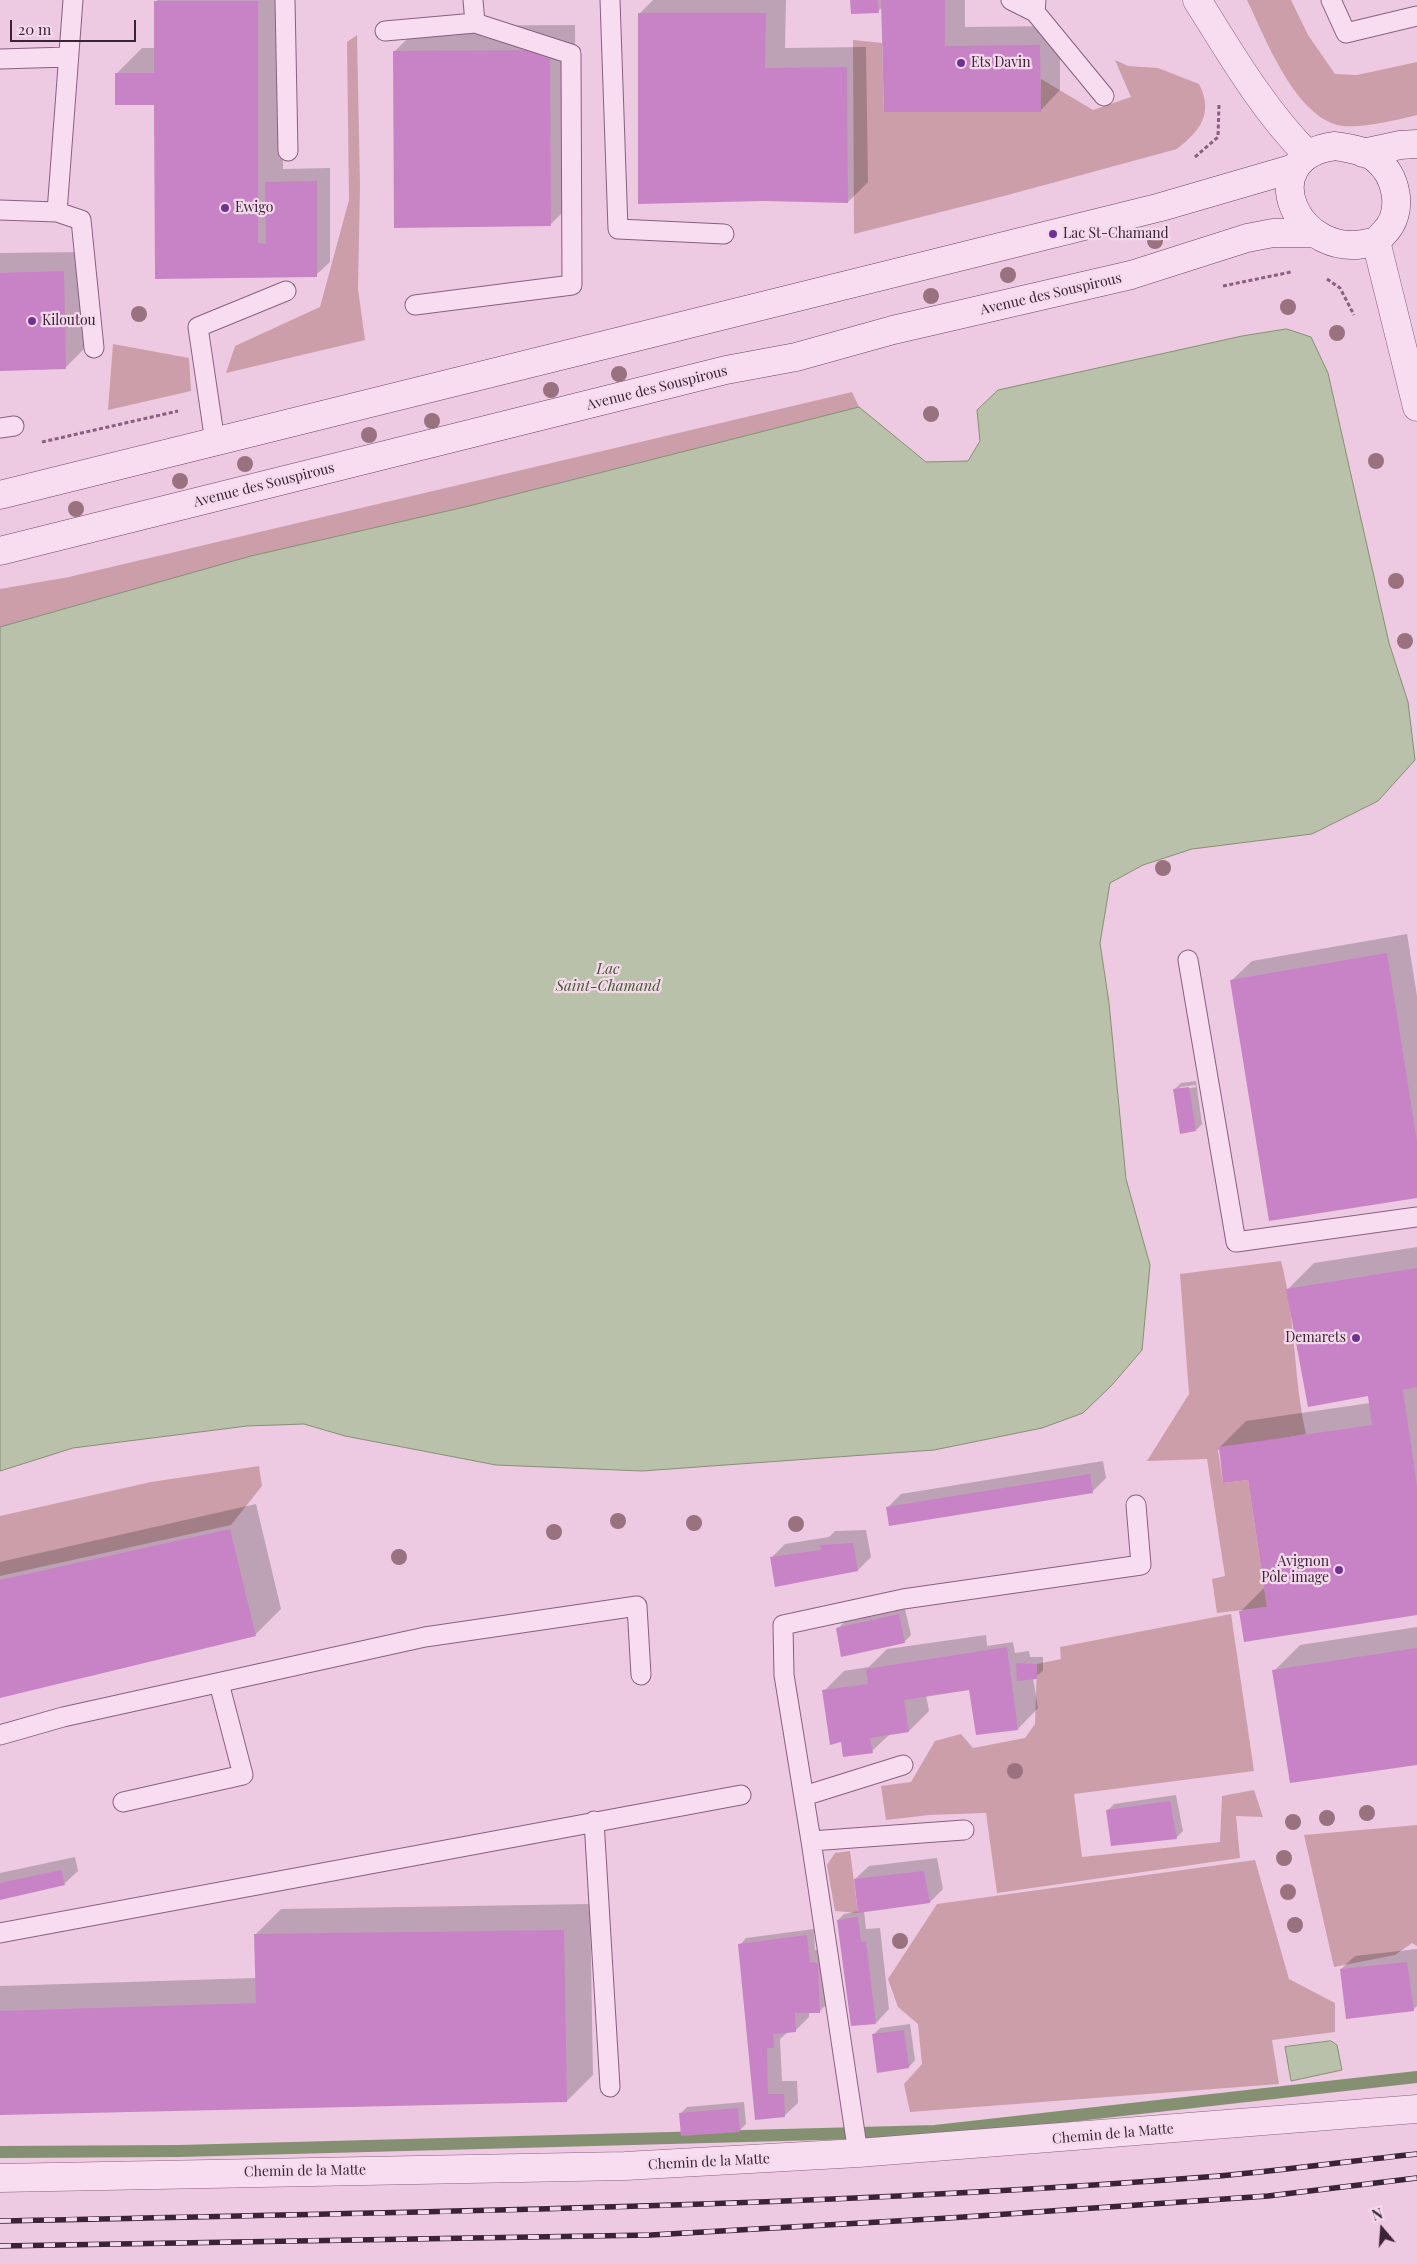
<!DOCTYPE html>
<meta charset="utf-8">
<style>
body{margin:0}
#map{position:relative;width:1417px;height:2264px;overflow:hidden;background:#edcae1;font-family:"Playfair Display",serif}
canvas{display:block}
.north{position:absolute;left:1357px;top:2204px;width:50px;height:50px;-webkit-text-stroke:4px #f4d9eb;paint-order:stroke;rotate:342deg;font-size:14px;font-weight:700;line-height:20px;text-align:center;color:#3a2237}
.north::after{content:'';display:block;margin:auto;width:18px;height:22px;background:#3a2237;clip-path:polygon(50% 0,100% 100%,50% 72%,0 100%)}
.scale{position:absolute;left:10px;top:20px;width:126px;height:22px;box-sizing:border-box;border:2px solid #3a2237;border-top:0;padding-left:6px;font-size:15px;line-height:18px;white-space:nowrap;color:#3a2237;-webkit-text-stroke:4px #f4d9eb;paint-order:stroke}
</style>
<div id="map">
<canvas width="1417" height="2264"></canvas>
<div class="north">N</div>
<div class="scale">20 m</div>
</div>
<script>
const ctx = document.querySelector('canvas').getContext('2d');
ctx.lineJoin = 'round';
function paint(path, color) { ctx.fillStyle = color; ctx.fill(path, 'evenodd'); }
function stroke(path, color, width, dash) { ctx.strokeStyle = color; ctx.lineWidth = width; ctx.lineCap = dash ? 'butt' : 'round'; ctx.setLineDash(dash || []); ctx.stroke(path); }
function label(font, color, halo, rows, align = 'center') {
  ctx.font = font + ' "Playfair Display",serif'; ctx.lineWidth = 4.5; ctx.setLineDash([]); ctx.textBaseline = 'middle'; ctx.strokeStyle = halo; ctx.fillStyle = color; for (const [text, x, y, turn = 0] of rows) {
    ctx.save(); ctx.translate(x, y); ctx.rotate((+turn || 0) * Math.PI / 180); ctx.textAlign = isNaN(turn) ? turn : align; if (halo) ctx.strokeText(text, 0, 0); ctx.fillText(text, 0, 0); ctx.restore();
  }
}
const green = new Path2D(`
 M1247 0H1291L1308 35 1335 74 1357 75 1417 62V115C1397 120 1356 130 1337 125 1293 112 1265 37 1247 0Z
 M357 35 360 186 358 289 365 340 226 373 235 346 320 307 349 200 347 42Z
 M853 40 882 43 884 112H1040L1041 79 1093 110 1131 97 1115 60 1128 66 1158 68 1199 84C1214 113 1200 131 1177 149L1004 196 854 234Z
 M113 344 189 358 191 391 108 410Z
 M852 392 859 407 469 506 251 556 0 627V589L69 577Z
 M1281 1261C1296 1318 1293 1377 1306 1434L1218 1450 1223 1483 1248 1480 1267 1607 1217 1613 1212 1579 1225 1576 1207 1459 1147 1461 1189 1394 1180 1274Z
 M259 1466 262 1486 231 1525 0 1576V1516L151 1482Z
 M1231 1614 1254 1771 1074 1794 1082 1857 1220 1842 1222 1796 1254 1790 1263 1817 1236 1816 1240 1858 997 1893 986 1813 929 1815 886 1820 881 1786 911 1782 935 1741 961 1734 973 1748 1025 1738 1035 1724 1037 1664 1061 1659 1060 1647Z
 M1417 1825V1946L1412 1943 1395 1955 1334 1967 1304 1835Z
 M850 1851 858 1913 835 1911 827 1865 835 1853Z
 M1255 1860 1289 1979 1335 2003V2032L1272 2040 1279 2084 910 2112 904 2084 922 2064 918 2024 898 2007 888 1979 937 1904Z`);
const water = new Path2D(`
 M1287 329 1311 337 1328 373 1389 643 1408 702 1415 760 1378 801 1312 834 1192 849 1143 865 1110 883 1100 943 1109 1003 1126 1179 1150 1265 1142 1350 1112 1385 1083 1413 1042 1428 934 1450 642 1471 496 1465 345 1436 304 1424 247 1426 73 1448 0 1471V627L251 556 469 506 859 407 926 462 968 461 980 441 977 410 998 390 1242 336Z
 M1331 2041 1337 2045 1342 2070 1291 2081 1285 2047Z`);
const shadow = new Path2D(`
 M157 0H283V169L330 168V262L316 275 156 278V104L116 74 142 48H155Z
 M653 0H786L785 48 866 47 868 182 848 202 639 14Z
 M851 0H965V27L1060 26V90L1040 111 883 7 878 11Z
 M575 25 576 199 550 225 394 52 420 26Z
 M84 252 85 348 65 368 0 369V253Z
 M1407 934 1417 996V1197L1231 981 1252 961Z
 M1196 1081 1202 1124 1196 1130 1174 1090 1181 1083ZM1195 1085 1196 1087 1180 1090V1087Z
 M1417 1247V1615L1240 1612 1265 1587 1249 1478 1220 1447 1246 1421 1370 1403 1369 1395 1288 1289 1314 1263Z
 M1103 1461 1106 1478 1092 1492 888 1507 901 1494Z
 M256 1504 281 1609 255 1635 0 1697V1562Z
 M866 1530 871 1557 858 1570 771 1558 785 1544 829 1537 835 1531Z
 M905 1609 911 1635 904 1642 838 1629 844 1622Z
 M1417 1627V1764L1274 1671 1300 1645Z
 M986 1635 987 1646 1013 1642 1015 1653 1029 1651 1030 1657H1043V1671L1033 1678 1038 1708 1018 1729 970 1689 926 1695 929 1711 909 1731 890 1734 872 1751 842 1741 824 1691 844 1671 869 1667 887 1649Z
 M1176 1795 1183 1831 1176 1838 1107 1811 1114 1804Z
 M75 1857 78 1871 64 1884 0 1898V1873Z
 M937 1858 943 1889 930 1902 864 1911 866 1929 880 1928 889 2009 876 2023 838 1920 844 1914 859 1911 855 1879 869 1866Z
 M590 1904 593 2075 567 2101 0 2114V1986L256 1978 255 1935 281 1909Z
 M814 1929 815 1950 824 1949 833 1998 820 2011 809 2012V2017L795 2031 787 2033 780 2039 782 2081H797L798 2103 784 2116 756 2119 740 1945 746 1938Z
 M1417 1949V2006L1413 2010 1341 1969 1355 1956Z
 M910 2024 915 2060 909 2067 873 2035 880 2028Z
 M744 2102 746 2124 739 2131 680 2114 687 2107Z`);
const stream = new Path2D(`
 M0 2152 179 2151 935 2131 1417 2077`);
const building = new Path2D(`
 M850 0H878L879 13 851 14Z
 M881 0H945V46L1040 45 1041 112H884Z
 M154 1H258V243L266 244 265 182 317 181V277L155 279 154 105H115V73H154Z
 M638 13H766L765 68 847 67 848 203 763 201 638 204Z
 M550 50 551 226 394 228 393 51Z
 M64 271 66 369 0 371V273Z
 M1387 953 1417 1141V1198L1269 1221 1230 980Z
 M1189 1087 1196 1131 1180 1134 1173 1089Z
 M1417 1268V1387L1403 1390 1417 1486V1615L1244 1642 1239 1611 1267 1607 1248 1480 1223 1483 1219 1447 1372 1425 1368 1396 1308 1407 1286 1289Z
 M1090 1474 1093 1493 889 1526 886 1507Z
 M230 1529 256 1636 0 1698V1580Z
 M853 1543 858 1571 775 1587 770 1557 821 1550 820 1545Z
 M899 1614 905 1643 841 1657 836 1628Z
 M1007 1647 1018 1730 976 1735 969 1690 904 1700 909 1732 870 1738 873 1753 843 1757 841 1742 830 1745 822 1690 868 1684 866 1669Z
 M1417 1648V1765L1290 1783 1272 1670Z
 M1016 1663 1037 1664V1679L1017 1681Z
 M1170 1801 1177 1839 1111 1846 1106 1810Z
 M61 1870 65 1885 0 1900V1883Z
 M924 1871 930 1903 858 1913 854 1879Z
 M858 1917 861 1942 866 1941 876 2024 851 2026 837 1920Z
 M564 1930 567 2102 0 2115V2011L256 2003 254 1934Z
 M807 1935 810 1962 818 1963 820 2013H795L796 2032 773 2034 774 2048H767L768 2094H784L785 2117 755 2120 738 1944Z
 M1407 1962 1414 2011 1346 2019 1340 1969Z
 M904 2030 909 2068 877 2073 872 2034Z
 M738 2108 740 2132 681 2136 679 2113Z`);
const path = new Path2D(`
 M1195 157 1218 137 1219 104
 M1327 279 1340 288 1354 315
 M1223 286 1291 272
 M42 442 178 411`);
const service = new Path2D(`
 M73 0 57 212 81 220 94 348
 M285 0 288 151
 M610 0 618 229 724 234
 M1011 0 1035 12
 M1036 0 1035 12 1104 96
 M1331 0 1346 33 1417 16
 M385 31 475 23
 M0 59 68 57
 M0 210 57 212
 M415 305 572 285 571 54 475 23 473 0
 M0 428 14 426
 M215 442 198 327 286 291
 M1188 960 1236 1242 1417 1217
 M0 1735 63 1717 425 1637 637 1606 641 1675
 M804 1796 903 1765
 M123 1802 243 1775 219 1683
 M594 1821 610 2087
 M811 1841 964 1830
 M0 1933 741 1795
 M858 2153 811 1841 784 1675 783 1625 903 1599 1141 1565 1136 1505`);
const minor = new Path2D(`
 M1197 0C1231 54 1262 108 1307 154
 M1376 241 1417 407
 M0 2178 625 2166 858 2153 1417 2109`);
const secondary = new Path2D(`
 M1335 146C1347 148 1364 150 1375 158 1397 175 1405 212 1384 233 1381 236 1378 241 1373 242 1296 264 1251 157 1335 146Z
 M1363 153 1400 145 1417 144
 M0 495 1161 207 1295 168
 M0 551 726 370 796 357 893 330 1131 275 1247 238 1273 233H1314`);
const rail = new Path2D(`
 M0 2221C406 2212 813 2208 1219 2176 1285 2170 1351 2161 1417 2154
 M0 2246 651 2235 949 2218 1268 2196 1417 2178`);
const trees = [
 [1155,241],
 [1008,275],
 [931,296],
 [1288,307],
 [139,314],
 [1337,333],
 [619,374],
 [551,390],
 [931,414],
 [432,421],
 [369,435],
 [1376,461],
 [245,464],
 [180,481],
 [76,509],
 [1396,581],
 [1405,641],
 [1163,868],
 [618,1521],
 [694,1523],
 [796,1524],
 [554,1532],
 [399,1557],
 [1015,1771],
 [1367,1813],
 [1327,1818],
 [1293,1822],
 [1284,1858],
 [1288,1892],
 [1295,1925],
 [900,1941]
];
const markers = [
 [961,63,5,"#6f3294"],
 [225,208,5,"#6f3294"],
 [1053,234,5,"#6f3294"],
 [32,321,5,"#6f3294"],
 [1356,1338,5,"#6f3294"],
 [1339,1570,5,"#6f3294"]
];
const poiNames = [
 ["Ets Davin",971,63],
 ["Ewigo",235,208],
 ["Lac St-Chamand",1063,234],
 ["Kiloutou",42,321],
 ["Demarets",1346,1338,"right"],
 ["Avignon",1329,1562,"right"],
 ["Pôle image",1329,1578,"right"]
];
const streetNames = [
 ["Avenue des Souspirous",1051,294,-13],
 ["Avenue des Souspirous",657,388,-14],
 ["Avenue des Souspirous",264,485,-14],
 ["Chemin de la Matte",1113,2134,-5],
 ["Chemin de la Matte",709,2162,-3],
 ["Chemin de la Matte",305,2171,-1]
];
const waterNames = [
 ["Lac",608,969],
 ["Saint-Chamand",608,986]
];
paint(green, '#cb9ea9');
paint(water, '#bac1aa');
stroke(water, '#849071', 1);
paint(shadow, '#0003');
stroke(stream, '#849071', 12);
paint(building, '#c882c6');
stroke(service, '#885f82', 21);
stroke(minor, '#885f82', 29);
stroke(secondary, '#6a4265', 29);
stroke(path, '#885f82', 3, [4, 2.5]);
stroke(service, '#f7ddef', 19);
stroke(minor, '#f7ddef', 28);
stroke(secondary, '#f7ddef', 28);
stroke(rail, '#3a2237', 5.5);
stroke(rail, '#f4d9eb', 4, [11]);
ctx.fillStyle = '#99717f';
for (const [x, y] of trees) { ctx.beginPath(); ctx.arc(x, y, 8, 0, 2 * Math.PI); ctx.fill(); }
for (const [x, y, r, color] of markers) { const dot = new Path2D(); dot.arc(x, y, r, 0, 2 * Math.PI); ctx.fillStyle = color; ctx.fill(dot); stroke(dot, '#f4d9eb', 2); }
label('14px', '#3a2237', '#f4d9eb', poiNames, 'left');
label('14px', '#3a2237', '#f4d9eb', streetNames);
label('italic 15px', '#435932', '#f4d9eb', waterNames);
</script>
